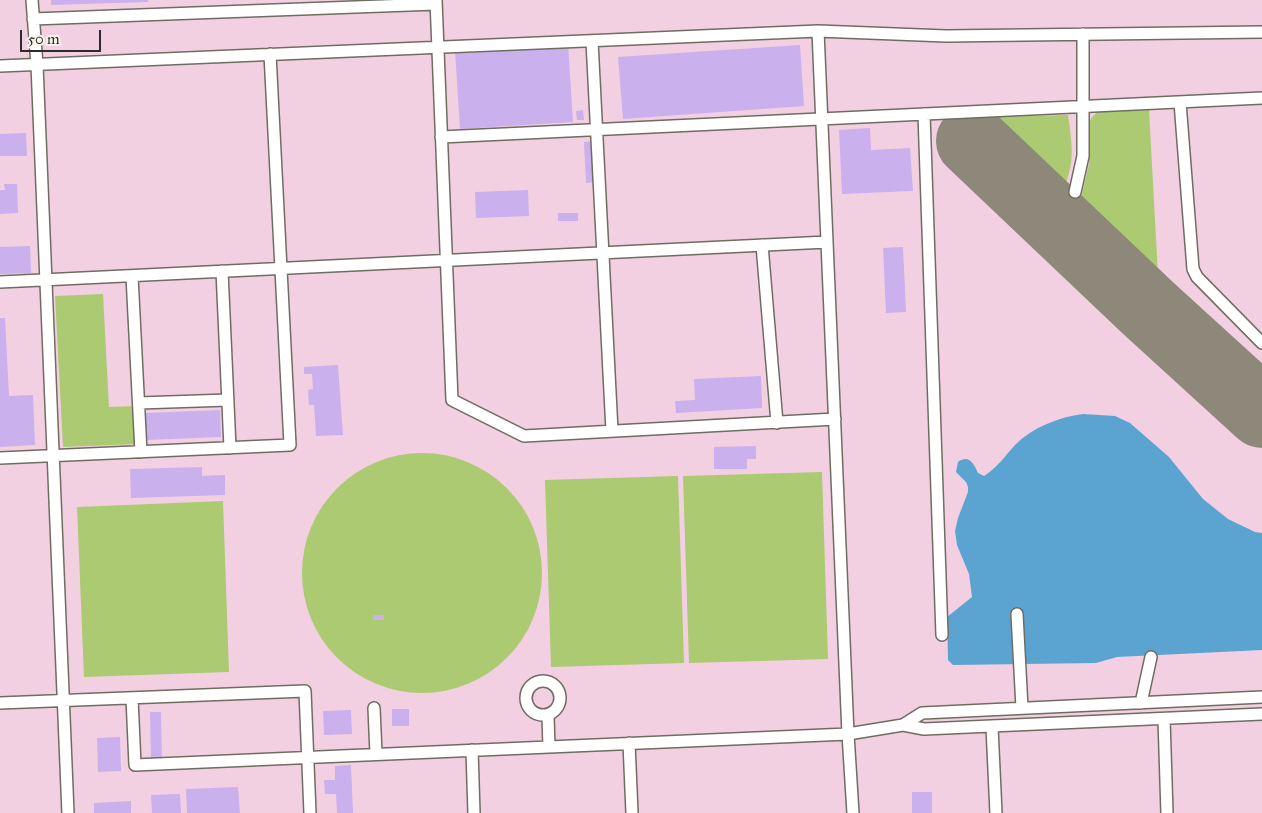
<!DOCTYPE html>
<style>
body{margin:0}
#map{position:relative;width:1262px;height:813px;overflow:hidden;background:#efe5c9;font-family:"IM FELL Great Primer",serif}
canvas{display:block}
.scale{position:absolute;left:20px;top:30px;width:81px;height:22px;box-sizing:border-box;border:2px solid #2b2b2b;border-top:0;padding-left:6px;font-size:15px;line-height:18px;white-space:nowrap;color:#2b2b2b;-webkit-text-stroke:4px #f7f3e8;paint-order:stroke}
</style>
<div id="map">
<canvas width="1262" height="813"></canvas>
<div class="scale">50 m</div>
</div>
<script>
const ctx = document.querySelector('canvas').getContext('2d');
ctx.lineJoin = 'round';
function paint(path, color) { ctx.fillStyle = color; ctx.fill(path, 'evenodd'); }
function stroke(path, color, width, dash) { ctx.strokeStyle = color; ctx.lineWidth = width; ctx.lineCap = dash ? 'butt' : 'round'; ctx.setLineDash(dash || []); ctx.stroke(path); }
const built = new Path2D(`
 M0 0H1262V813H0Z`);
const green = new Path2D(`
 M1149 110 1158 275 1080 202 1089 164 1088 124 1092 117 1097 112Z
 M1068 115C1072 143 1076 165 1062 191L988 117Z
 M103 294 109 407 136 406 138 444 63 447 55 296Z
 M302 573a120 120 0 1 1 240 0a120 120 0 1 1-240 0Z
 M822 472 828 659 689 663 683 476Z
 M678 476 684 663 551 667 545 480Z
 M223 501 229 672 84 677 77 507Z`);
const water = new Path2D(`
 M1083 414 1115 416 1130 423 1169 457 1203 499 1228 519 1255 532 1262 533V650L1117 657 1096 663 953 665 948 660 947 617 972 597 969 574 957 545 955 531 958 518 968 492V487L966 482 956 472 958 462C969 454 974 464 978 473L984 476C997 468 1005 456 1015 445 1033 427 1059 417 1083 414Z`);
const runway = new Path2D(`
 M972 141 1148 308 1262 412`);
const building = new Path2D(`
 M51 0H148V2L51 5Z
 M568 44 573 122 460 129 455 51Z
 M800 45 804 106 623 119 618 57Z
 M583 110 584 120H577L576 111Z
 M870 128 871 150 910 148 913 191 842 194 839 130Z
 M26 133 27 156H0V134Z
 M594 141 596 182 586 183 584 142Z
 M4 184H17L18 213 0 214V190H5Z
 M528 190 529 216 476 218 475 192Z
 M558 213H578V221H558Z
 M30 246 31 273 0 274V247Z
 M903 247 906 312 886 313 883 248Z
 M0 318H5L9 396 33 395 35 445 0 447Z
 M338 365 343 435 316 436 314 405H309L308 390 313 389 312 374H304V367Z
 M761 376 762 408 676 413 675 401 695 400 694 379Z
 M220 410 221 437 146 440 145 413Z
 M756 446V459H747V469H714V447Z
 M202 467V476L225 475V495L131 498 130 469Z
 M373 615H384V620H373Z
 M392 709H409V726H392Z
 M351 710 352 734 324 735 323 711Z
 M150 712H161L162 762H151Z
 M120 737 121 771 98 772 97 738Z
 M351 765 353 813H337L336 794H325L324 780H335V766Z
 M238 787 240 813H187L186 789Z
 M912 792H932V813H912Z
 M180 794 181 813H152L151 795Z
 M131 801V813H94V803Z`);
const minor = new Path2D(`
 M32 0 37 65 68 813
 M436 0 452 400 524 436 835 419
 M33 19 436 4
 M818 31 848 734 853 813
 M592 41 612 431
 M0 66 818 31 946 36 1262 32
 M1180 102 1193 269 1197 277 1262 343
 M924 114 942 635
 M441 137 1262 98
 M1075 192 1083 156V34
 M762 245 777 423
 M222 271 230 448
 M132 276 141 452
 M0 282 827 242
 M139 403 228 400
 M0 458 290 445 270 54
 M1017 614 1022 708
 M526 698a17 17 0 1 1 34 0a17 17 0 1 1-34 0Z
 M132 698 135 765 848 734 903 725 922 713 1262 697
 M0 703 305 691 310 813
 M1141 703 1151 657
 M374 708 376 754
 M548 716 549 747
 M1164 719 1167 813
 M903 725 924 729 1262 714
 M992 727 996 813
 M629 743 632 813
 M472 750 474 813`);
paint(built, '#f2d0e2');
paint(green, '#acca72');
paint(water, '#5ba4d2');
stroke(runway, '#8d887a', 72);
paint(building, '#cab0ec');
stroke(minor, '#706c62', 14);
stroke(minor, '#fff', 11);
</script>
